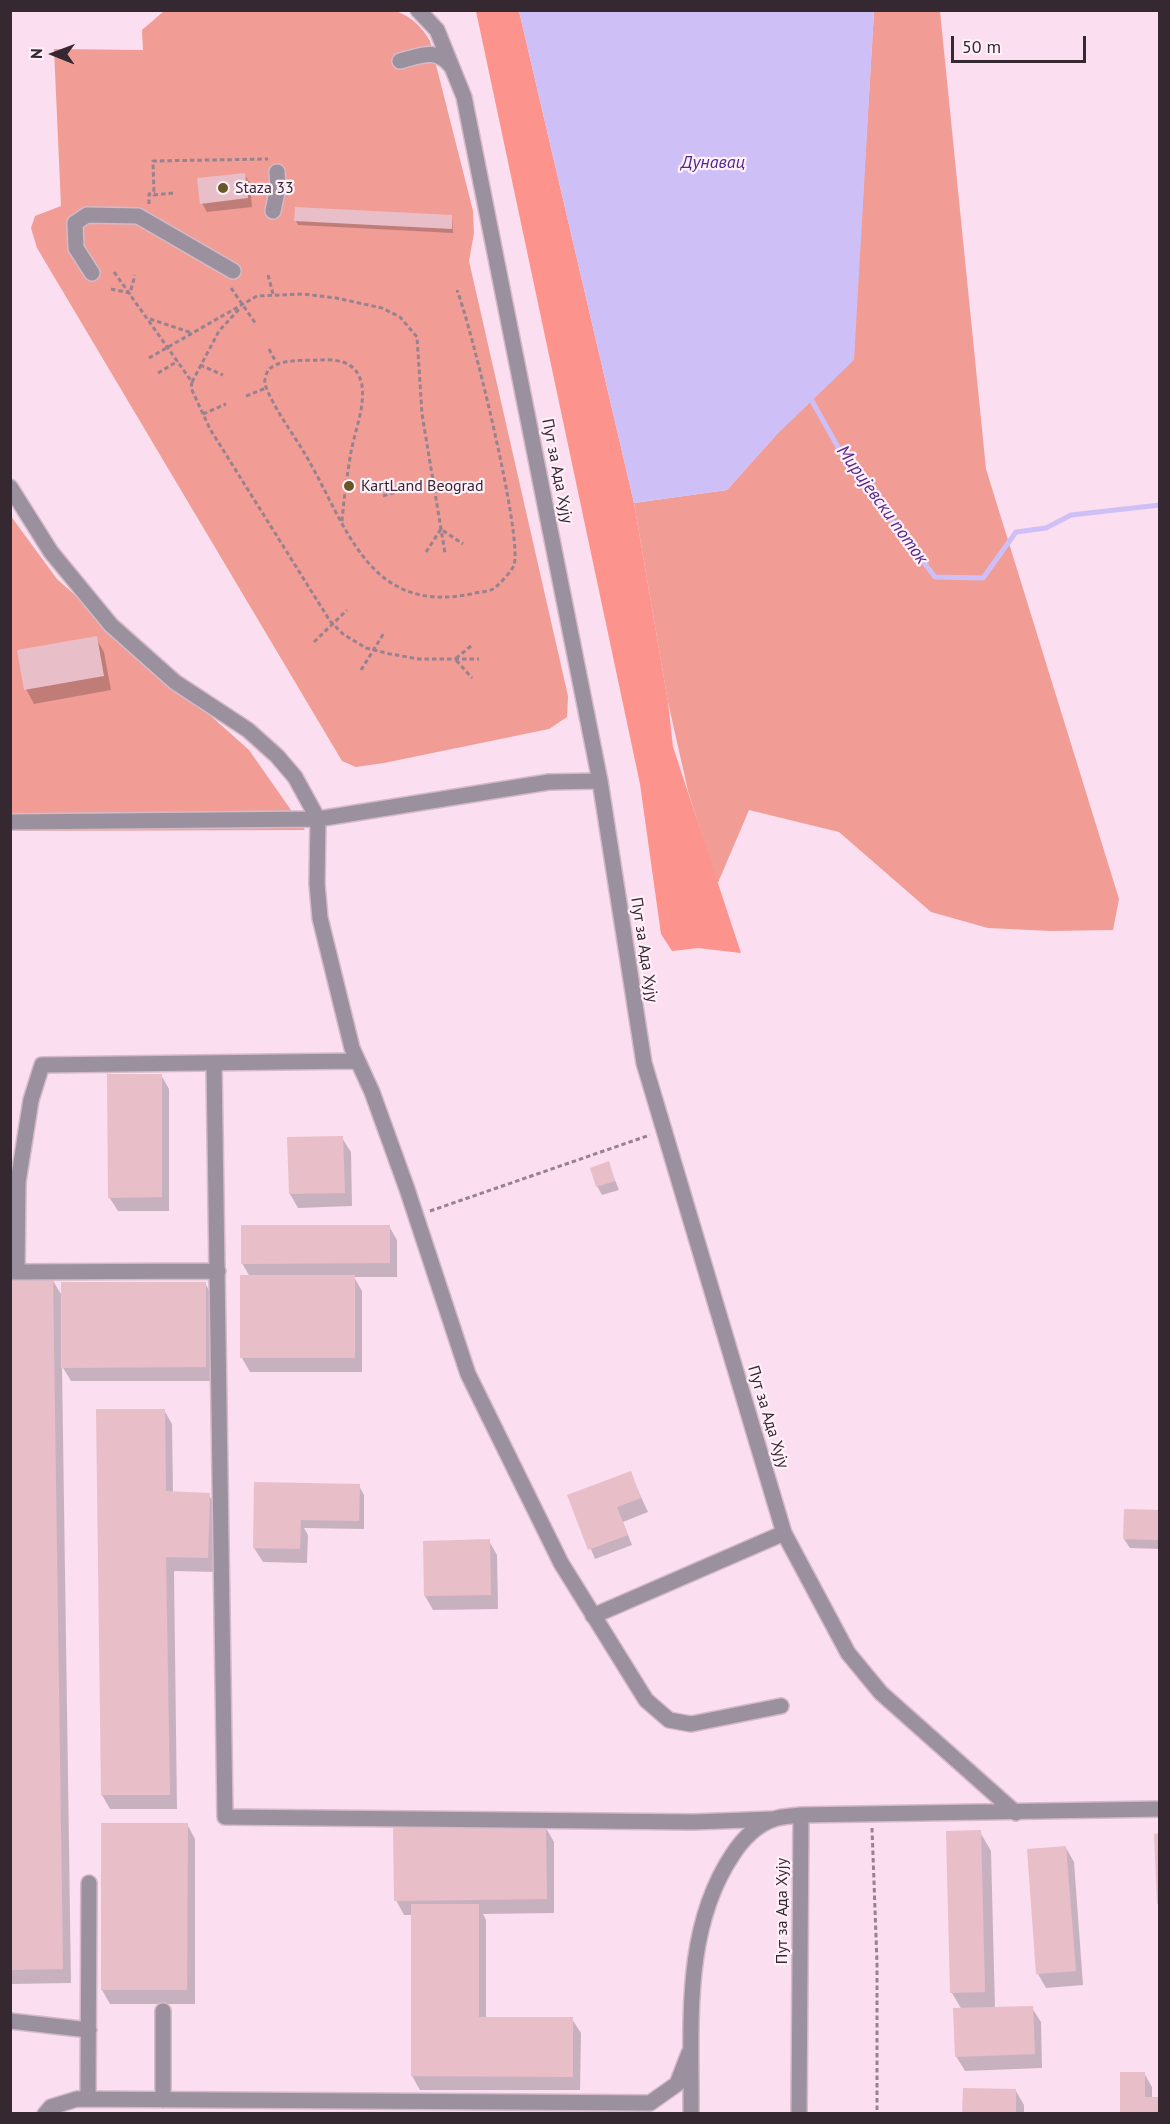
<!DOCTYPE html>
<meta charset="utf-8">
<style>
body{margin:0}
#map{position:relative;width:1170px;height:2124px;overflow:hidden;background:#fbdeef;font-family:"PT Sans",sans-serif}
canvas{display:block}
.frame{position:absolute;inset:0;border:12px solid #362831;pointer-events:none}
.north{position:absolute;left:24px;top:24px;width:60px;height:60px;-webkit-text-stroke:4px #fff0f9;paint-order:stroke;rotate:271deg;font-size:16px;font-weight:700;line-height:24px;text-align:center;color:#362831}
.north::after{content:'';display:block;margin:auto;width:21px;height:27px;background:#362831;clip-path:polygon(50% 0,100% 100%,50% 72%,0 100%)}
.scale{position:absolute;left:951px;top:36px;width:135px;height:27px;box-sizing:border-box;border:3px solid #362831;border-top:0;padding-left:8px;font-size:18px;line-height:21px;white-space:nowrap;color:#362831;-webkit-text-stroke:4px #fff0f9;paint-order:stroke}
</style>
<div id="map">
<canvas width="1170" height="2124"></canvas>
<div class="frame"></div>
<div class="north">N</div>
<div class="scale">50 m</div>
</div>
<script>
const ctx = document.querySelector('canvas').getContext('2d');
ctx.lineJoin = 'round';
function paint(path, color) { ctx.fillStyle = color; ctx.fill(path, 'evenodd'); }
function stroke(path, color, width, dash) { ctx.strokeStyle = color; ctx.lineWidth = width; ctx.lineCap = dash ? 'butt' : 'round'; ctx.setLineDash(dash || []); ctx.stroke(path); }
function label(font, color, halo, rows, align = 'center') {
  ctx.font = font + ' "PT Sans",sans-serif'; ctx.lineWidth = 4.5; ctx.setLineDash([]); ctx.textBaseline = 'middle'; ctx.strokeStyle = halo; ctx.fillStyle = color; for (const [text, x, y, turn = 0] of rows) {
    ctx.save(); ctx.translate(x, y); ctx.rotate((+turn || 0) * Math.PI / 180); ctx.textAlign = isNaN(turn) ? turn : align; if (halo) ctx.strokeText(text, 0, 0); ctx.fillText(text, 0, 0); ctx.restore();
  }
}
const green = new Path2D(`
 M164 11H396C412 17 422 27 430 41L473 211 474 233 469 261 568 696 567 717 549 729 384 763 356 767 342 761 37 248 31 228 35 216 61 206 54 49 143 50 142 30Z
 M874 11H940L986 469 1119 899 1113 930 1051 931 988 928 931 912 839 832 749 810 717 885 688 791 668 702 634 503 727 490 777 434 853 360Z
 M10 515 57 579 249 750 305 830 11 831Z`);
const forest = new Path2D(`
 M476 11H519L634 503 668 702 673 747 741 953 698 948 672 951 661 934 640 784Z`);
const water = new Path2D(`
 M519 11H874L854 360 777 434 727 490 634 503Z`);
const shadow = new Path2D(`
 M244 174 250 183 252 207 207 212 202 203Z
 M452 216 453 233 298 225 296 221Z
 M96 638 104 652 111 690 34 704 26 689Z
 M161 1075 169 1089V1211H118L109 1197Z
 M342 1138 351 1152 352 1206 298 1208 290 1194Z
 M608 1163 619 1190 602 1195 597 1186Z
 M389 1226 397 1240V1277H354L362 1291V1372H250L242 1358 250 1277 242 1263Z
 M10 1279H52L62 1296 205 1283 213 1298V1381H71L62 1366 71 1983 10 1984Z
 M164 1410 172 1424 173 1493 209 1495 217 1509 216 1572 174 1571 177 1809H110L102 1795Z
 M630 1473 648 1512 623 1522 632 1545 595 1559 569 1496Z
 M359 1486 364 1495V1529L304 1528 308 1535 307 1563 263 1562 254 1548Z
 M1160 1512V1549L1130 1548 1124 1539Z
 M489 1541 497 1555 498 1609 433 1610 425 1596Z
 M187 1824 195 1839V2004H110L102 1990Z
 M546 1828 554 1842V1913L483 1914 486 1920V2019H572L581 2033 580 2090H420L412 2076V1915H404L396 1900Z
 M980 1832 991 1851 995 2009 1032 2008 1041 2022 1042 2068 965 2071 956 2056 962 2010 952 1993Z
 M1066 1848 1074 1862 1083 1985 1046 1988 1038 1974Z
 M1144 2073 1152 2087V2099L1122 2114Z
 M1016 2091 1024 2105V2114H963Z`);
const stream = new Path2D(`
 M812 401 843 456 935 577 983 578 1016 532 1046 528 1071 515 1160 505`);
const building = new Path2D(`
 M245 173 248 198 200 204 197 178Z
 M295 207 452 215V229L294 221Z
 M97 636 104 676 24 690 17 650Z
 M107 1074H162V1197L108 1198Z
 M343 1136 345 1193 289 1194 287 1137Z
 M609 1161 615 1181 596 1187 590 1168Z
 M241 1225H390V1263L241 1264Z
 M240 1275H355V1358H240Z
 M53 1277 63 1969 10 1970V1278Z
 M61 1282H206V1367L61 1368Z
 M96 1409H165L166 1491 210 1493 208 1558 166 1557 170 1795H101Z
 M631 1471 641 1498 617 1507 628 1535 588 1550 567 1495Z
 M254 1482 360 1484 359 1521 301 1520 300 1549 253 1548Z
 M1124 1509 1160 1510V1540L1123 1539Z
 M490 1539 491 1595 424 1596 423 1541Z
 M101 1823H188L187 1990H101Z
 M546 1826 547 1899 394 1901 393 1828Z
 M981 1830 985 1992 950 1993 946 1831Z
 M1160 1833V1904H1157L1154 1834Z
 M1066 1846 1076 1971 1036 1974 1027 1849Z
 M411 1904H479V2017H573V2077L411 2076Z
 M1033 2006 1035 2054 955 2057 953 2008Z
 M1120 2072H1145V2097H1160V2114H1120Z
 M963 2088 1016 2089V2114H962Z`);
const path = new Path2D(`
 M173 193 154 195 153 161 268 159
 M149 204V194L155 193
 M114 272 192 382 191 388 210 429 330 621 343 634 366 648 390 654 419 659H479
 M268 275 273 294
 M231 288 256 324
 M111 289 130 293 135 275
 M150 319 192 333
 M269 349 276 362
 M149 358 257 296 303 294 336 298 382 308 400 317 417 337 422 414 445 553
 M200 365 223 375
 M158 373 178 361
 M192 382 219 331 240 308
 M246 396 266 388
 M203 414 226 404
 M383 496 432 481
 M342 521C344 498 347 475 351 452 355 429 370 395 358 374 351 361 334 359 321 360 303 361 281 358 268 370 266 375 263 382 266 387 275 410 292 432 305 454 347 525 367 615 471 594 477 592 488 592 493 589 498 586 512 571 514 565 523 536 471 326 457 290
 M426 552 441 529 463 544
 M314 642 347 610
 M471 646 455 659 472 678
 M361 670 384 633
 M430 1211 650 1135
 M872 1828 877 1963V2114`);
const minor = new Path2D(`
 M418 10 437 30 464 97 600 781 644 1063 784 1533 848 1653 881 1693 1016 1813
 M400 61C420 56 436 47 451 66
 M273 211 278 187 277 172
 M92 273 76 248 75 223 87 215 138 216 233 271
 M10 487 51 552 111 625 175 682 248 730 277 756 295 777 318 819 317 884 320 918 352 1048 372 1092 407 1189 468 1374 561 1563 646 1700 669 1720 691 1724 781 1706
 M10 822 318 819 549 782 600 781
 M214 1064 225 1817 693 1822 773 1819
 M10 1272 218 1271
 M17 1272 18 1182 31 1100 42 1065 357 1061
 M593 1616 784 1533
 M10 2021 89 2030
 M88 2099 89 1883
 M163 2100V2011
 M45 2114 51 2107 77 2099 650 2103 677 2084 689 2053
 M691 2114C692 2026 682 1930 733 1854 742 1840 757 1824 774 1819 782 1816 793 1816 801 1815L1160 1809
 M799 2114 801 1815`);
const markers = [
 [223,188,6,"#685725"],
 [349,486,6,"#685725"]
];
const poiNames = [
 ["Staza 33",235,188],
 ["KartLand Beograd",361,486]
];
const streetNames = [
 ["Пут за Ада Хују",557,471,79],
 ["Пут за Ада Хују",644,950,81],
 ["Пут за Ада Хују",768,1417,73],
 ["Пут за Ада Хују",782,1911,-90]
];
const waterNames = [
 ["Дунавац",713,163],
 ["Миријевски поток",882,505,54]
];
paint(green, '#f19d96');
paint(forest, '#fc938c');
paint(water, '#cec0f6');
paint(shadow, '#0003');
stroke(stream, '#cec0f6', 5);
paint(building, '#e8bec8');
stroke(minor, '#d4bac9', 18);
stroke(path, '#97828f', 3, [4.5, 3]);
stroke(minor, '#9b919e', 15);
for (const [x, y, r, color] of markers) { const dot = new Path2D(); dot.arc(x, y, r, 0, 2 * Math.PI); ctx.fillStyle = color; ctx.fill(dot); stroke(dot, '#fff0f9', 2); }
label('16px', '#362831', '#fff0f9', poiNames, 'left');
label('16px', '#362831', '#fff0f9', streetNames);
label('italic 18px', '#51298e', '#fff0f9', waterNames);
</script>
